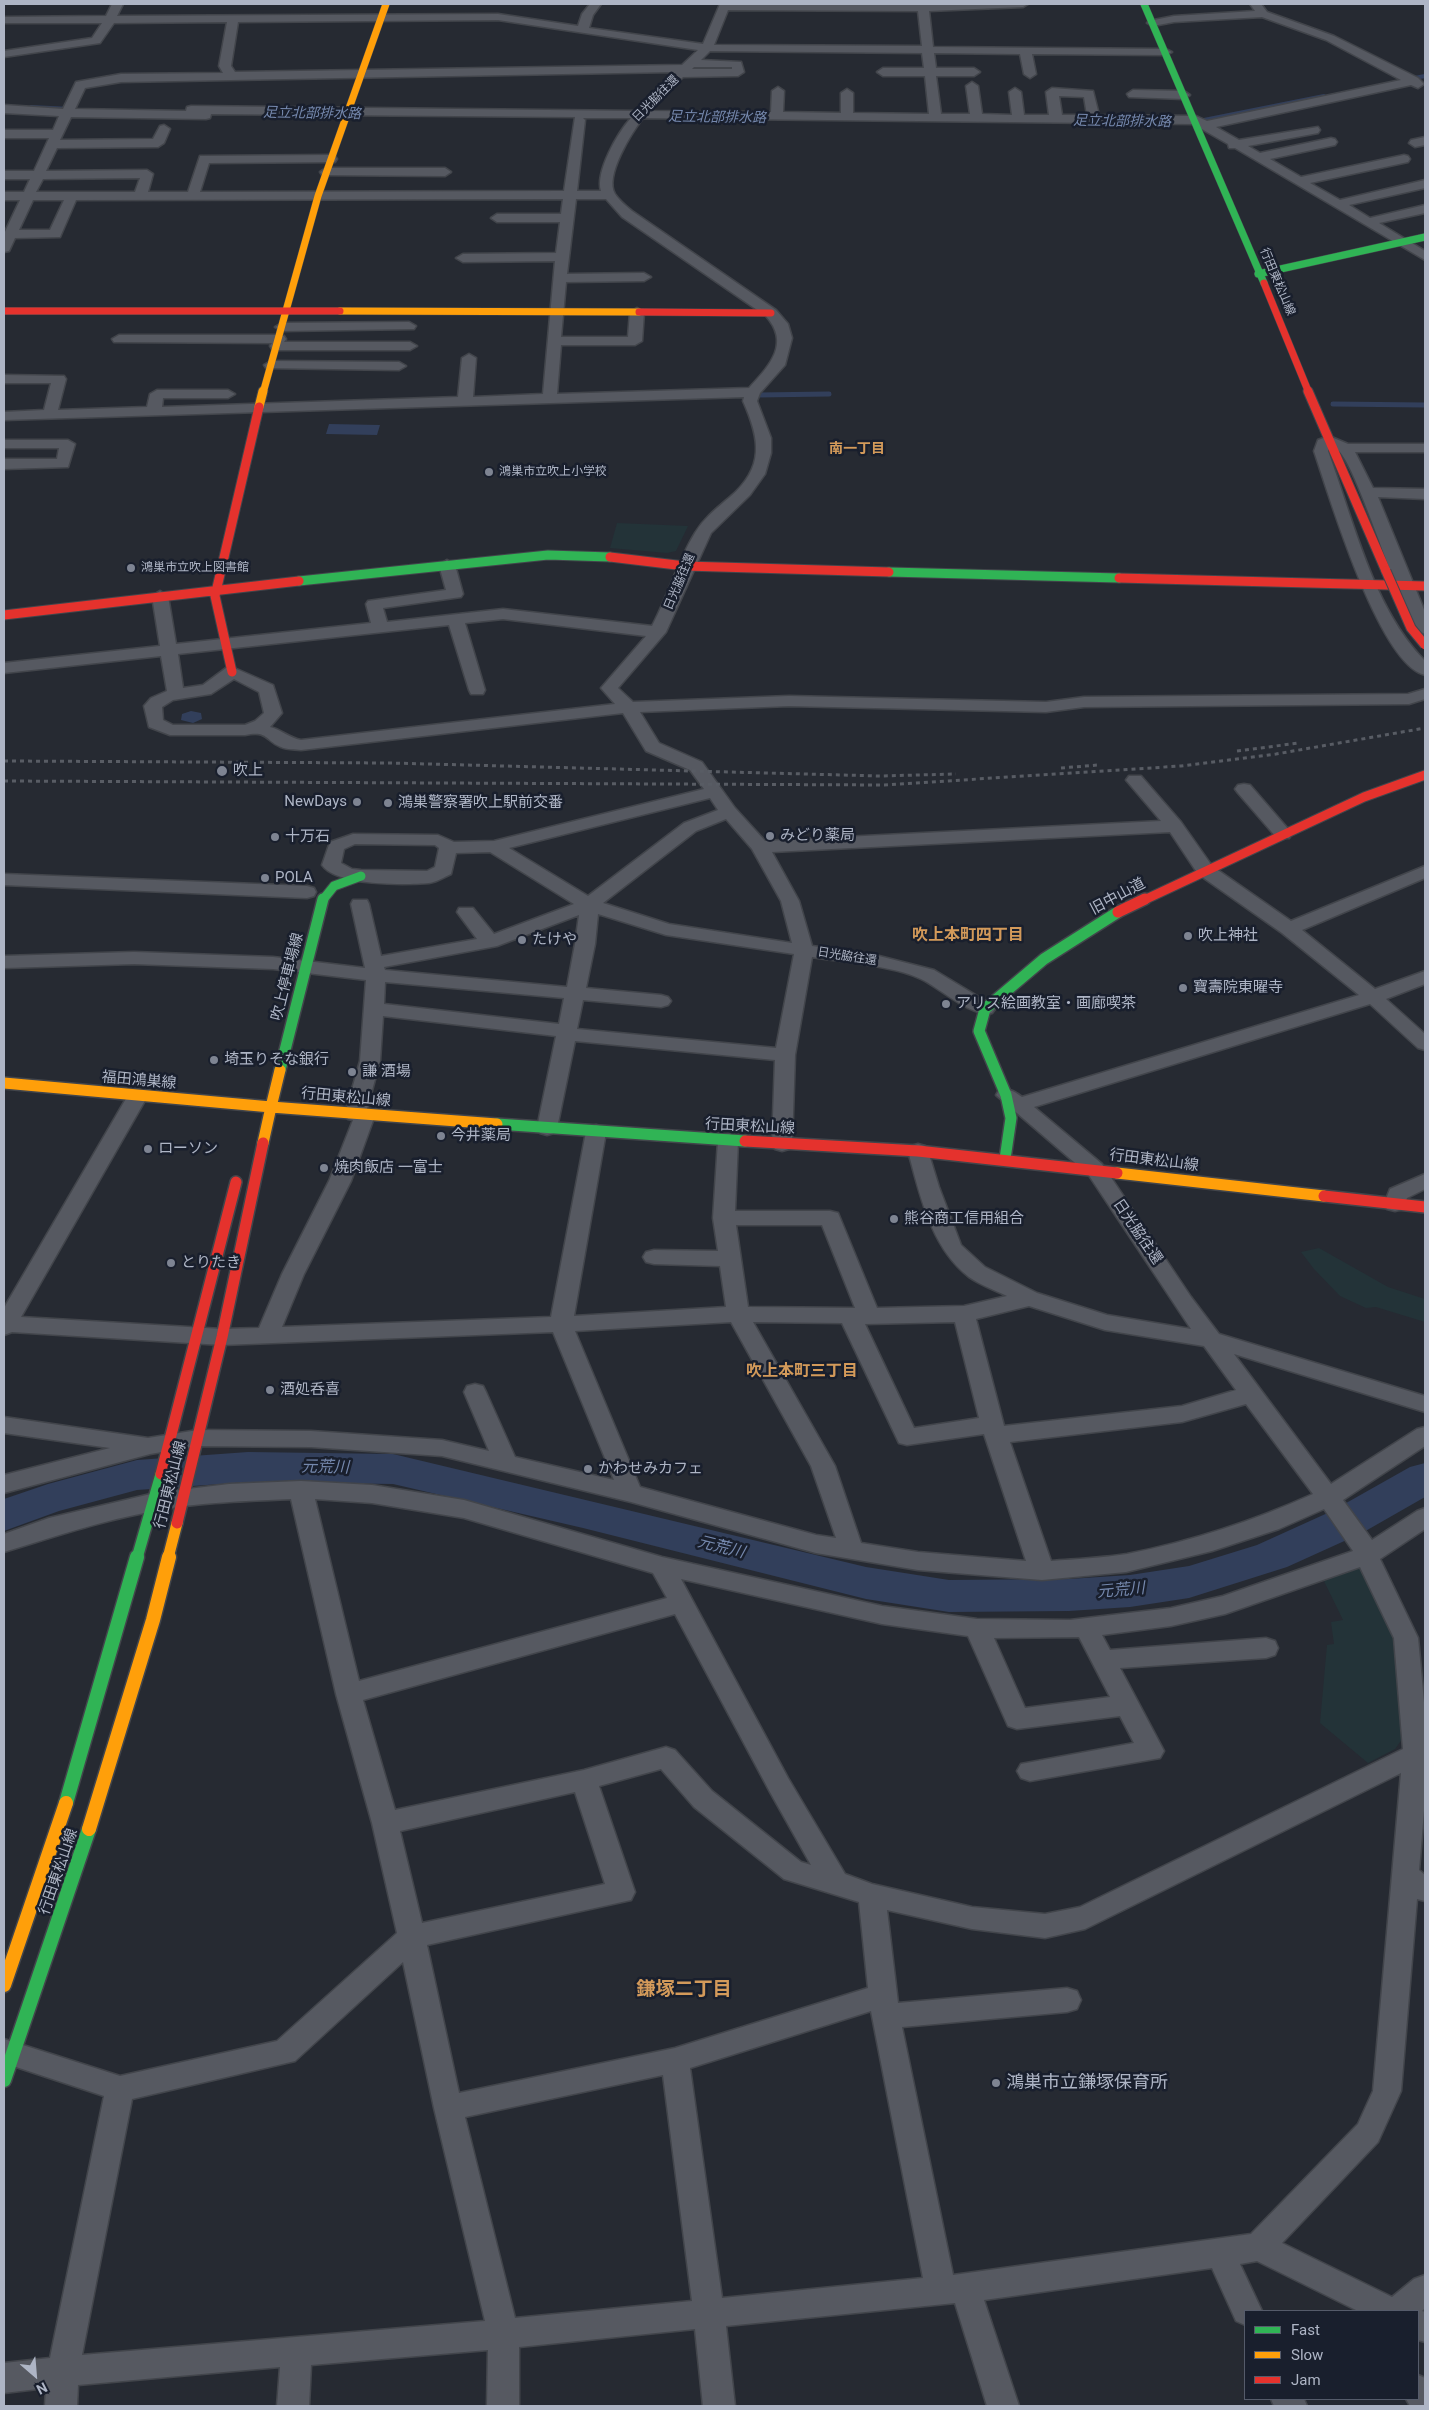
<!DOCTYPE html>
<meta charset="utf-8">
<style>
body{margin:0}
#map{position:relative;width:1429px;height:2410px;overflow:hidden;background:#262a32;font-family:Roboto,sans-serif}
canvas{display:block}
.frame{position:absolute;inset:0;border:5px solid #aeb5c5;pointer-events:none}
.legend{position:absolute;left:1244px;top:2310px;width:175px;height:90px;box-sizing:border-box;background:#191f2d;border:1px solid #555b6a;margin:0;padding:6px 9px;list-style:none;font-size:15px;color:#aeb5c5}
.legend li{display:flex;align-items:center;gap:10px;height:25px}
.legend b{width:25px;border:1px solid #555b6a}
.north{position:absolute;left:10px;top:2350px;width:50px;height:50px;-webkit-text-stroke:4px #191f2d;paint-order:stroke;rotate:153deg;font-size:14px;font-weight:700;line-height:20px;text-align:center;color:#aeb5c5}
.north::after{content:'';display:block;margin:auto;width:18px;height:22px;background:#aeb5c5;clip-path:polygon(50% 0,100% 100%,50% 72%,0 100%)}
</style>
<div id="map">
<canvas width="1429" height="2410"></canvas>
<div class="frame"></div>
<ul class="legend">
<li><b style="height:6px;background:#30b455"></b>Fast</li>
<li><b style="height:6px;background:#ff9f0a"></b>Slow</li>
<li><b style="height:6px;background:#e5322d"></b>Jam</li>
</ul>
<div class="north">N</div>
</div>
<script>
const ctx = document.querySelector('canvas').getContext('2d');
ctx.lineJoin = 'round';
function paint(path, color) { ctx.fillStyle = color; ctx.fill(path, 'evenodd'); }
function stroke(path, color, width, dash) { ctx.strokeStyle = color; ctx.lineWidth = width; ctx.lineCap = dash ? 'butt' : 'round'; ctx.setLineDash(dash || []); ctx.stroke(path); }
function label(font, color, halo, rows, align = 'center') {
  ctx.font = font + ' Roboto,"Noto Sans JP",sans-serif'; ctx.lineWidth = 5; ctx.setLineDash([]); ctx.textBaseline = 'middle'; ctx.strokeStyle = halo; ctx.fillStyle = color; for (const [text, x, y, turn = 0] of rows) {
    ctx.save(); ctx.translate(x, y); ctx.rotate((+turn || 0) * Math.PI / 180); ctx.textAlign = isNaN(turn) ? turn : align; if (halo) ctx.strokeText(text, 0, 0); ctx.fillText(text, 0, 0); ctx.restore();
  }
}
const green = new Path2D(`
 M617 523 688 526 676 551 667 553 610 548Z
 M1319 1248 1388 1287 1425 1299V1322L1376 1307 1366 1308 1340 1296 1314 1269 1301 1252Z
 M1352 1566 1367 1568 1399 1641 1405 1735 1395 1749 1368 1763 1320 1723 1327 1645 1334 1644 1331 1622 1343 1620 1322 1577Z`);
const water = new Path2D(`
 M329 424 380 425 377 435 326 434Z
 M191 711 201 713 202 719 193 723 181 720 182 714Z`);
const streamFar1 = new Path2D(`
 M1409 79 1425 76
 M31 107 71 109
 M1199 121 1324 96`);
const stream = new Path2D(`
 M758 395 829 394
 M1333 404 1425 405`);
const river = new Path2D(`
 M248 1452 393 1454 866 1567 949 1580 1069 1579 1130 1575 1189 1566 1257 1545 1332 1511 1410 1467 1425 1463V1497L1362 1533 1287 1567 1189 1598 1130 1607 1069 1611 949 1612 866 1599 583 1528 393 1484 248 1482 137 1490 59 1511 4 1531V1499L48 1484 137 1460Z`);
const street = new Path2D(`
 M112 4H123L117 16 498 14 578 26 582 14 590 4H601L593 15 589 28 703 44 720 4H1028L1023 7 929 11 933 47 1166 49 1172 52 1166 55 1032 54 1036 74 1030 78 1024 74 1020 54 934 53 936 68H974L980 72 974 76H936L941 114H970L966 86 972 82 978 86 982 114 1012 115 1009 92 1015 88 1021 92 1024 115H1049L1046 92 1052 88 1093 91 1099 115 1196 116 1207 121 1401 80 1326 40 1262 17 1174 22 1153 26 1147 23 1149 21 1174 16 1255 11 1250 4H1261L1267 12 1334 36 1418 78 1424 84 1418 88 1411 85 1216 127 1239 140 1318 127 1320 130 1318 133 1248 146 1260 153 1331 138 1335 139 1337 142 1335 145 1270 159 1301 177 1404 155 1408 156 1410 159 1408 162 1310 183 1340 200 1425 180V188L1349 205 1370 218 1425 205V213L1379 223 1425 251V260L1235 148H1229L1228 144 1193 124 643 118C632 132 604 176 615 194 619 200 626 206 632 211L776 310 788 324 792 338 785 365 760 393 757 401 771 438V453L765 474 750 495 711 533 666 632 618 688 633 702 789 696 1046 702 1084 697 1408 694 1425 689V699L1409 704 1084 707 1046 712 789 706 640 712 659 743 702 762 735 808 765 841 1161 821 1126 780 1129 776H1141L1181 822 1212 866 1291 921 1425 866V878L1302 930 1375 989 1425 971V984L1386 999 1425 1034V1050L1418 1048 1370 1004 1034 1107 1102 1164 1191 1297 1219 1334 1425 1396V1412L1234 1354 1331 1484 1417 1429 1425 1427V1446L1343 1500 1372 1540 1417 1511 1425 1508V1529L1380 1559 1418 1638 1425 1713V1799L1419 1870 1425 1875V1901L1417 1899 1401 2091 1378 2142 1282 2243 1392 2297 1414 2279 1425 2275V2308L1422 2311 1425 2312V2342L1418 2340V2311H1358L1257 2261 1240 2264 1262 2311H1245V2325L1236 2321 1212 2268 984 2300 1019 2406H987L955 2303 726 2326 735 2406H703L695 2329 519 2347V2406H487L488 2350 311 2365 309 2406H277L280 2367 78 2385 77 2406H45L46 2388 4 2393V2363L50 2358 104 2096 4 2063V2039L120 2076 277 2041 397 1933 372 1823 336 1694 291 1499C246 1501 200 1502 155 1511 103 1520 54 1537 4 1552V1534L49 1518 155 1493 229 1484 301 1481 372 1485 464 1500 662 1557 882 1606 977 1619 1070 1620 1171 1608 1223 1596 1353 1551 1324 1509 1279 1529 1212 1551 1126 1572 1042 1580 918 1570 816 1553 631 1502 442 1456 311 1447 198 1446 150 1454 4 1493V1475L110 1448 4 1433V1417L148 1438 198 1430 311 1431 442 1440 489 1451 464 1392 467 1386 475 1384 483 1386 486 1392 515 1457 614 1480 553 1332 222 1345 12 1332 4 1335V1308L127 1097 130 1092 137 1091 144 1092 147 1097 21 1317 222 1329 259 1328 282 1274 329 1181 353 1120 348 1119 345 1114 360 1061 366 980 273 969 134 964 4 968V956L134 952 273 957 365 968 351 904 353 900H367L369 904 381 956 477 939 457 912 459 908H473L494 934 574 904 490 852 456 853 451 874C444 877 437 882 429 883 405 885 336 886 322 865L330 842 353 834 438 835 454 842 494 841 704 789 690 770 646 751 623 713 301 750C295 749 287 750 281 747 265 741 269 730 245 735H170L149 727 144 706 151 698 167 691 161 656 4 673V663L160 646 152 596 160 591 168 596 176 644 371 623 366 604 368 601 446 590 439 565 447 560 455 565 463 594 461 597 383 608 387 622 503 609 652 626C668 596 677 562 695 533 704 518 717 508 730 497 765 467 760 439 743 401L744 397 4 420V412L44 410 51 383H4V375L64 376 66 379 58 410 147 407 150 394 157 390H228L235 394 228 398H163L162 407 458 397 462 358 469 354 476 358 473 397 543 394 555 261 463 262 456 258 463 254 556 253 560 222H497L491 218 497 214H561L563 199 76 200 60 237 15 238 9 251 4 252V234L20 200H4V192H24L30 179H4V171H34L49 138H4V130H53L59 116 4 113V105L63 109 76 82 121 74 223 73 219 66 227 22 114 23 100 43 4 57V51L92 38 102 23H4V17L106 16ZM728 10 918 11 922 46 714 45ZM498 20 698 50 682 65 235 72 231 66 238 22ZM710 51 922 53 924 68H883L877 72 883 76H925L929 114 853 113V93L847 89 841 93V113L783 112 784 91 778 87 772 91 771 112 649 111 683 77 738 76 744 72 741 62 701 60ZM694 67H732V69H692ZM674 72 637 111 191 106 187 107 186 111 75 109 85 88 121 82ZM1059 96 1084 97 1087 115H1062ZM211 114 575 117 564 191 200 192 209 163 335 162 337 159 335 156 331 155 200 156 188 192H148L153 174 147 170 46 171 57 148 158 147 164 143 170 129 164 125 160 126 153 139 60 140 71 117 206 119 210 118ZM583 118H631C618 132 595 172 601 191H577L585 120ZM140 178 135 192H36L43 179ZM576 199H606L622 217 766 316C791 344 769 366 749 388L557 394 561 345H635L642 341 644 312 637 308 630 312 628 337H561L566 282 644 281 651 277 644 273 567 274ZM33 200H64L50 230H19ZM503 619 646 636 601 688 615 704 301 740C289 738 282 730 270 727L282 713 273 685 232 667 226 668 203 685 183 688 178 654 449 625 469 690 471 694H483L485 690 465 623ZM234 679 259 692 264 713 255 721 245 725H173L163 720 162 707 173 700 211 694ZM710 798 718 810 684 823 588 896 509 848ZM726 819 752 849 781 901 792 943 669 924 603 903 696 831ZM1170 832 1198 874 1282 933 1359 995 1022 1097C1014 1091 1009 1088 999 1090L996 1095 1088 1174 1191 1329 1107 1315 1037 1293 985 1267 961 1245 939 1187 928 1151 925 1146 918 1144 911 1146 908 1151C920 1195 931 1248 969 1277 980 1285 995 1290 1007 1296L964 1306 877 1308 838 1213 830 1211H735L738 1141 735 1136 728 1134 721 1136 718 1141 713 1218 718 1251 654 1250 646 1252 643 1257 646 1262 654 1264 720 1266 726 1307 574 1316 606 1132 603 1127 596 1125 589 1127 586 1132 551 1317 282 1327 304 1274 351 1181 375 1115 372 1110 367 1109 380 1061 383 1016 556 1036 537 1128 540 1133 547 1135 554 1133 557 1128 575 1041 775 1060 772 1144 775 1149 782 1151 789 1149 792 1144 795 1055 812 957C842 962 895 966 921 979 940 988 972 1018 992 1013L995 1009 992 1005 934 970 875 955 812 946 799 901 772 852ZM355 844 435 845 439 848 435 867 427 871 361 870 352 869 341 863 344 849ZM598 914 666 935 794 954 776 1048 577 1029 583 1000 661 1007 668 1005 671 1001 668 997 661 995 586 988 595 944ZM579 915 575 944 567 987 385 970 384 967 497 946ZM385 982 564 998 559 1024 384 1004ZM736 1225H822L855 1308 748 1307ZM1029 1306 1105 1330 1204 1346 1236 1390 1182 1406 1004 1426 976 1319ZM731 1322 811 1466 836 1538 816 1535 640 1487 575 1331ZM753 1322 842 1323 899 1443 907 1445 984 1434 1026 1561 918 1552 861 1543 835 1466ZM955 1322 979 1418 914 1428 865 1324ZM1246 1404 1313 1494C1253 1521 1192 1541 1127 1554 1102 1558 1076 1559 1051 1561L1010 1442 1182 1422ZM315 1499 372 1503 464 1518 653 1573 667 1598 359 1681ZM1360 1567 1394 1638 1403 1749 1080 1907 1045 1914 972 1907 872 1884 845 1874 788 1778 681 1579 882 1624 968 1636 1008 1726 1017 1729 1120 1716 1134 1743 1021 1764 1017 1771 1021 1778 1030 1781 1160 1758 1164 1751 1120 1668 1266 1658 1275 1655 1278 1648 1275 1641 1266 1638 1110 1650 1102 1635 1171 1626 1225 1614ZM675 1614 770 1792 811 1865 801 1862 712 1791 675 1750 666 1747 584 1770 395 1810 363 1700ZM1079 1637 1110 1697 1025 1708 994 1638ZM661 1769 694 1807 784 1879 859 1902 868 1988 675 2048 459 2093 427 1945 631 1900 635 1892 599 1786ZM1401 1773 1373 2091 1358 2124 1251 2234 953 2275 902 2027 1067 2012 1077 2009 1081 2000 1077 1991 1067 1988 898 2003 887 1910 972 1929 1045 1938 1085 1929ZM575 1792 605 1884 422 1923 400 1831ZM403 1962 434 2108 485 2321 82 2355 132 2099 295 2061ZM871 2011 923 2278 722 2298 690 2068ZM663 2075 692 2301 515 2318 465 2117Z
 M1133 90 1184 91 1190 95 1184 99 1129 97 1127 94Z
 M1425 137V145L1415 147 1409 143 1411 140Z
 M326 168H445L451 172 445 176 322 175 320 172Z
 M409 322 416 326 414 329 282 331 275 327 282 323Z
 M119 335H279L284 336 286 339 284 342H410L417 346 410 350H277L272 349 270 346 272 343 114 342 112 339Z
 M271 361 399 362 406 366 399 370 266 368 264 365Z
 M1329 436 1348 444H1425V452H1355L1373 488 1425 489V499L1378 497 1425 612V634C1403 628 1363 479 1340 452 1337 449 1333 448 1330 446L1328 451C1353 519 1373 609 1425 661V675C1379 665 1329 495 1314 451L1318 440Z
 M4 440H68L75 444 68 467 4 469V459H57L59 448H4Z
 M1244 784 1250 785 1289 830 1292 834 1289 838H1277L1238 793 1235 789 1238 785Z
 M4 874 307 886 314 888 316 892 314 896 307 898 4 885Z
 M1425 1174V1189L1407 1198 1403 1209 1395 1211 1387 1209 1384 1204 1390 1189Z
 M1418 2375 1425 2378V2406H1410L1406 2399H1418Z
 M1271 2399H1304L1307 2406H1274Z`);
const fastFar3 = new Path2D(`
 M1144 4 1264 283
 M1258 274 1425 237`);
const fastFar2 = new Path2D(`
 M889 572 1119 578
 M299 581 548 555 610 557
 M322 901 334 886 361 876`);
const fastFar1 = new Path2D(`
 M280 1070 323 899
 M497 1124 745 1141
 M1005 1159 1011 1118 1006 1095 979 1031 985 1009 1044 959 1118 912
 M137 1558 161 1474`);
const fast = new Path2D(`
 M66 1803 137 1557
 M4 2080 89 1829`);
const slowFar3 = new Path2D(`
 M340 311 639 312
 M263 393 318 196 386 4`);
const slowFar2 = new Path2D(`
 M259 407 263 391`);
const slowFar1 = new Path2D(`
 M4 1083 271 1107 280 1070
 M263 1143 271 1107 497 1124
 M1117 1173 1324 1196
 M168 1558 177 1523`);
const slow = new Path2D(`
 M89 1829 153 1620 169 1557
 M4 1985 66 1803`);
const jamFar2 = new Path2D(`
 M1264 283 1309 393
 M4 311H340
 M639 312 771 313`);
const jamFar1 = new Path2D(`
 M1308 391 1386 571
 M610 557 685 566 889 572
 M1119 578 1425 586
 M4 615 299 581
 M232 672 215 596 259 407
 M1142 901 1364 797 1425 775`);
const jam = new Path2D(`
 M1118 912 1145 899
 M745 1141 918 1151 1117 1173
 M1324 1196 1425 1207
 M161 1474 236 1182
 M177 1523 222 1337 263 1143`);
const rail = new Path2D(`
 M1237 751 1299 743
 M4 761 391 763 880 776 956 774
 M1061 768 1098 765
 M4 781 884 785 1181 766 1276 754 1425 728`);
const jamBridge = new Path2D(`
 M1386 571 1411 628 1425 645`);
const markers = [
 [489,472,5,"#7e8492"],
 [131,568,5,"#7e8492"],
 [222,771,6,"#7e8492"],
 [357,802,5,"#7e8492"],
 [388,803,5,"#7e8492"],
 [770,836,5,"#7e8492"],
 [275,837,5,"#7e8492"],
 [265,878,5,"#7e8492"],
 [1188,936,5,"#7e8492"],
 [522,940,5,"#7e8492"],
 [1183,988,5,"#7e8492"],
 [946,1004,5,"#7e8492"],
 [214,1060,5,"#7e8492"],
 [352,1072,5,"#7e8492"],
 [441,1136,5,"#7e8492"],
 [148,1149,5,"#7e8492"],
 [324,1168,5,"#7e8492"],
 [894,1219,5,"#7e8492"],
 [171,1263,5,"#7e8492"],
 [270,1390,5,"#7e8492"],
 [588,1469,5,"#7e8492"],
 [996,2083,5,"#7e8492"]
];
const farStreetnames = [
 ["日光脇往還",656,99,-45],
 ["行田東松山線",1277,282,67],
 ["日光脇往還",680,582,-67],
 ["日光脇往還",847,957,9]
];
const farPoinames = [
 ["鴻巣市立吹上小学校",499,472],
 ["鴻巣市立吹上図書館",141,568]
];
const farWaternames = [
 ["足立北部排水路",312,114,1],
 ["足立北部排水路",717,118,1],
 ["足立北部排水路",1122,122,1]
];
const farNeighbourhoodnames = [
 ["南一丁目",857,449]
];
const poiNames = [
 ["吹上",233,771],
 ["NewDays",347,802,"right"],
 ["鴻巣警察署吹上駅前交番",398,803],
 ["みどり薬局",780,836],
 ["十万石",285,837],
 ["POLA",275,878],
 ["吹上神社",1198,936],
 ["たけや",532,940],
 ["寶壽院東曜寺",1193,988],
 ["アリス絵画教室・画廊喫茶",956,1004],
 ["埼玉りそな銀行",224,1060],
 ["謙 酒場",362,1072],
 ["今井薬局",451,1136],
 ["ローソン",158,1149],
 ["焼肉飯店 一富士",334,1168],
 ["熊谷商工信用組合",904,1219],
 ["とりたき",181,1263],
 ["酒処呑喜",280,1390],
 ["かわせみカフェ",598,1469]
];
const streetNames = [
 ["旧中山道",1118,897,-28],
 ["吹上停車場線",288,977,-76],
 ["福田鴻巣線",139,1081,5],
 ["行田東松山線",346,1098,5],
 ["行田東松山線",750,1127,3],
 ["行田東松山線",1154,1161,7],
 ["日光脇往還",1137,1232,56],
 ["行田東松山線",171,1485,-76],
 ["行田東松山線",59,1872,-71]
];
const neighbourhoodNames = [
 ["吹上本町四丁目",968,936],
 ["吹上本町三丁目",802,1372]
];
const waterNames = [
 ["元荒川",325,1468,1],
 ["元荒川",721,1548,14],
 ["元荒川",1121,1591,-5]
];
const nearPoinames = [
 ["鴻巣市立鎌塚保育所",1006,2083]
];
const nearNeighbourhoodnames = [
 ["鎌塚二丁目",684,1990]
];
paint(green, '#233338');
paint(water, '#323f5b');
stroke(streamFar1, '#323f5b', 4);
stroke(stream, '#323f5b', 5);
paint(river, '#323f5b');
stroke(street, '#42454b', 3);
stroke(fastFar3, '#42454b', 8);
stroke(fastFar2, '#42454b', 11);
stroke(fastFar1, '#42454b', 14);
stroke(fast, '#42454b', 17);
stroke(slowFar3, '#42454b', 8);
stroke(slowFar2, '#42454b', 11);
stroke(slowFar1, '#42454b', 14);
stroke(slow, '#42454b', 17);
stroke(jamFar2, '#42454b', 8);
stroke(jamFar1, '#42454b', 11);
stroke(jam, '#42454b', 14);
paint(street, '#565961');
stroke(fastFar3, '#30b455', 7);
stroke(fastFar2, '#30b455', 9);
stroke(fastFar1, '#30b455', 11);
stroke(fast, '#30b455', 14);
stroke(slowFar3, '#ff9f0a', 7);
stroke(slowFar2, '#ff9f0a', 9);
stroke(slowFar1, '#ff9f0a', 11);
stroke(slow, '#ff9f0a', 14);
stroke(jamFar2, '#e5322d', 7);
stroke(jamFar1, '#e5322d', 9);
stroke(jam, '#e5322d', 11);
stroke(rail, '#585c64', 3, [4, 4]);
stroke(jamBridge, '#43474f', 11, []);
stroke(jamBridge, '#e5322d', 9);
for (const [x, y, r, color] of markers) { const dot = new Path2D(); dot.arc(x, y, r, 0, 2 * Math.PI); ctx.fillStyle = color; ctx.fill(dot); stroke(dot, '#191f2d', 2); }
label('12px', '#aeb5c5', '#191f2d', farStreetnames);
label('12px', '#aeb5c5', '#191f2d', farPoinames, 'left');
label('italic 14px', '#7588ad', '#191f2d', farWaternames);
label('bold 14px', '#d39a5a', '#191f2d', farNeighbourhoodnames);
label('15px', '#aeb5c5', '#191f2d', poiNames, 'left');
label('15px', '#aeb5c5', '#191f2d', streetNames);
label('bold 16px', '#d39a5a', '#191f2d', neighbourhoodNames);
label('italic 16px', '#7588ad', '#191f2d', waterNames);
label('18px', '#aeb5c5', '#191f2d', nearPoinames, 'left');
label('bold 19px', '#d39a5a', '#191f2d', nearNeighbourhoodnames);
</script>
